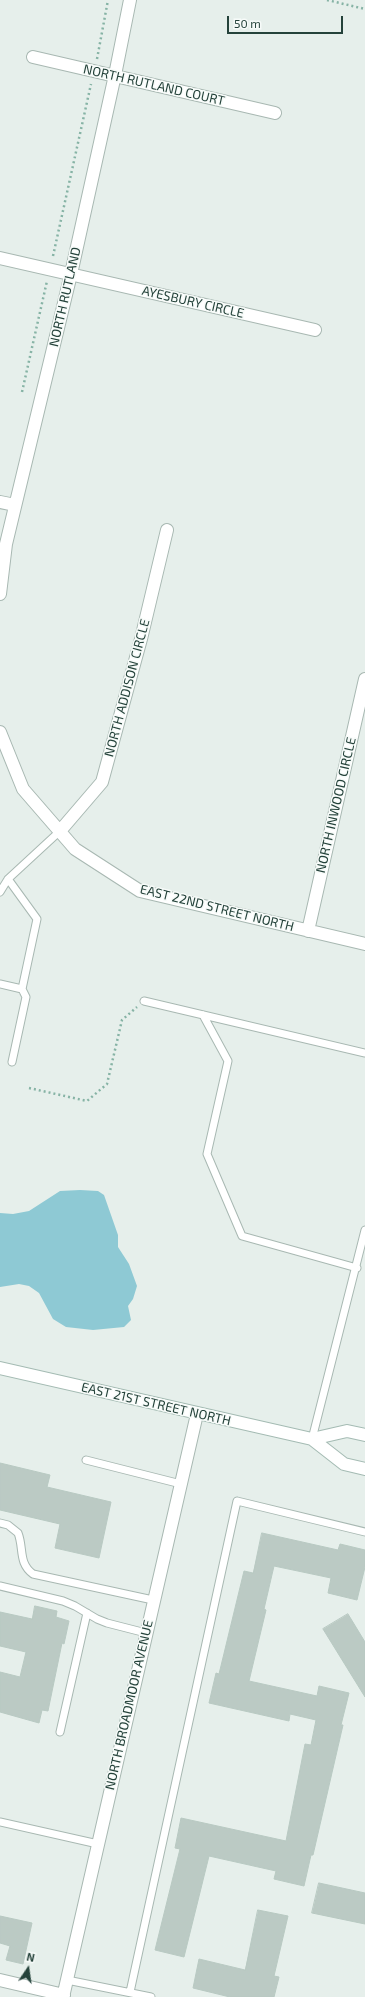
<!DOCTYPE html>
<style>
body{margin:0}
#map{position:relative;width:365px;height:1997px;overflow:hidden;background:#e6efeb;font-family:"Exo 2",sans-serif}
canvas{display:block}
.north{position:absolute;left:8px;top:1949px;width:40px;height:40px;-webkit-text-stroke:3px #f7fbf9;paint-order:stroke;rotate:13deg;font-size:11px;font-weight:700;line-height:16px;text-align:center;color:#24423a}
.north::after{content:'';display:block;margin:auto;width:14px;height:18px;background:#24423a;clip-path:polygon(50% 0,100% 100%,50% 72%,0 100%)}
.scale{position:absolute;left:227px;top:16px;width:116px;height:18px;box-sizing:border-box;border:2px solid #24423a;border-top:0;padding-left:5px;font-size:12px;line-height:14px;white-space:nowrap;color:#24423a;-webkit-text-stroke:3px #f7fbf9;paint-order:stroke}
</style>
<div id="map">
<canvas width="365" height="1997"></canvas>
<div class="north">N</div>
<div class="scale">50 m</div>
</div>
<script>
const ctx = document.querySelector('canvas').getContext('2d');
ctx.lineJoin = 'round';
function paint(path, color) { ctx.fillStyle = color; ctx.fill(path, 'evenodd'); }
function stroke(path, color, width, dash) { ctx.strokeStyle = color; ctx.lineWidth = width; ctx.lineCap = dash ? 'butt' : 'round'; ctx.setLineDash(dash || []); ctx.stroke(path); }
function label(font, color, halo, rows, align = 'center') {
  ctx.font = font + ' "Exo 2",sans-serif'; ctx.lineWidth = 3; ctx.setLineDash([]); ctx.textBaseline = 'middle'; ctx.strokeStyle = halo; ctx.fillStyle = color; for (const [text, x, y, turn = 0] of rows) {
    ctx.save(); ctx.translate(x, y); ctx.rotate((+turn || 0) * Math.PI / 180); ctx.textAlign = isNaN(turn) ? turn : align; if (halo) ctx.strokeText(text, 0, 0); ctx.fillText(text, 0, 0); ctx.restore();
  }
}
const water = new Path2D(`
 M80 1190 98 1191 104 1195 118 1235V1247L129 1264 137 1286 133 1299 128 1306 131 1320 124 1327 93 1330 66 1327 53 1319 39 1293 29 1286 19 1284 0 1287V1213L13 1214 29 1211 60 1191Z`);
const building = new Path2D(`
 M0 1463 50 1475 47 1487 111 1502 99 1558 55 1548 60 1524 0 1510Z
 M262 1533 338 1550 340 1544 365 1550V1567L357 1600 328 1593 331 1578 274 1566 264 1609 266 1610 249 1681 317 1696 319 1686 349 1693 341 1725H343L313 1855H311L304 1886 274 1879 276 1871 209 1856 184 1957 155 1950 180 1849 175 1848 181 1818 286 1841 305 1744 311 1745 316 1720 290 1714 289 1721 209 1703 216 1673 219 1674 244 1571 253 1573Z
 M35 1606 57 1611 56 1617 69 1621 64 1644 62 1643 48 1711 42 1710 39 1723 0 1712V1672L20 1677 26 1652 0 1646V1612L32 1619Z
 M348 1614 365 1642V1697L323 1629Z
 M319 1883 365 1893V1924L312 1913Z
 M258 1910 288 1916 274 1976 279 1977 274 1997H230L193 1988 199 1959 245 1970Z
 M0 1916 32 1923 23 1964 6 1960 10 1946 0 1943Z`);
const path = new Path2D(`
 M327 0 365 9
 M97 59 108 0
 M53 256 91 84
 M22 392 47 281
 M29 1088 87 1101 107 1084 122 1020 137 1007`);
const lane = new Path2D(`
 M8 879 37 919 22 989
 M0 892 8 879 60 831
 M0 984 22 989 26 997 12 1062
 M144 1001 365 1053
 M203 1015 228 1061 207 1154 242 1236 357 1268
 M312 1439 365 1230
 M86 1460 181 1484
 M0 1523 8 1525 18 1533C24 1548 18 1563 33 1574L153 1600
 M0 1586 63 1601 75 1606 97 1619 107 1623 146 1633
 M60 1732 87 1613
 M0 1822 98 1844
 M67 1980 151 1997
 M130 1992 237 1501 365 1532`);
const street = new Path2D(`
 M33 57 275 113
 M0 258 315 330
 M0 502 15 505
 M0 594 6 544 71 274 115 75 130 0
 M0 732 23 789 75 849 140 891 365 944
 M60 831 102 782 141 639 167 530
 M308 931 365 679
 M0 1980 64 1995
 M63 1997 197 1414`);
const secondary = new Path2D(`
 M0 1368 312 1439 344 1464 365 1469
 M312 1439 347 1431 365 1435`);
const streetNames = [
 ["NORTH RUTLAND COURT",154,85,13],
 ["NORTH RUTLAND",65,297,-77],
 ["AYESBURY CIRCLE",193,302,13],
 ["NORTH ADDISON CIRCLE",127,688,-75],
 ["NORTH INWOOD CIRCLE",336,805,-77],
 ["EAST 22ND STREET NORTH",217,908,14],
 ["EAST 21ST STREET NORTH",156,1404,13],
 ["NORTH BROADMOOR AVENUE",129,1705,-77]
];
paint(water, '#8ec9d4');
paint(building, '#bbcac4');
stroke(building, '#b8c9c2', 1);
stroke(lane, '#a8b8b2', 9);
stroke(street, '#a8b8b2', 14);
stroke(secondary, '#a4bbb3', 14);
stroke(path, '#86b3a5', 2.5, [2, 3]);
stroke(lane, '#fff', 7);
stroke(street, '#fff', 12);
stroke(secondary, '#fff', 12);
label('13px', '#24423a', '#f7fbf9', streetNames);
</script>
